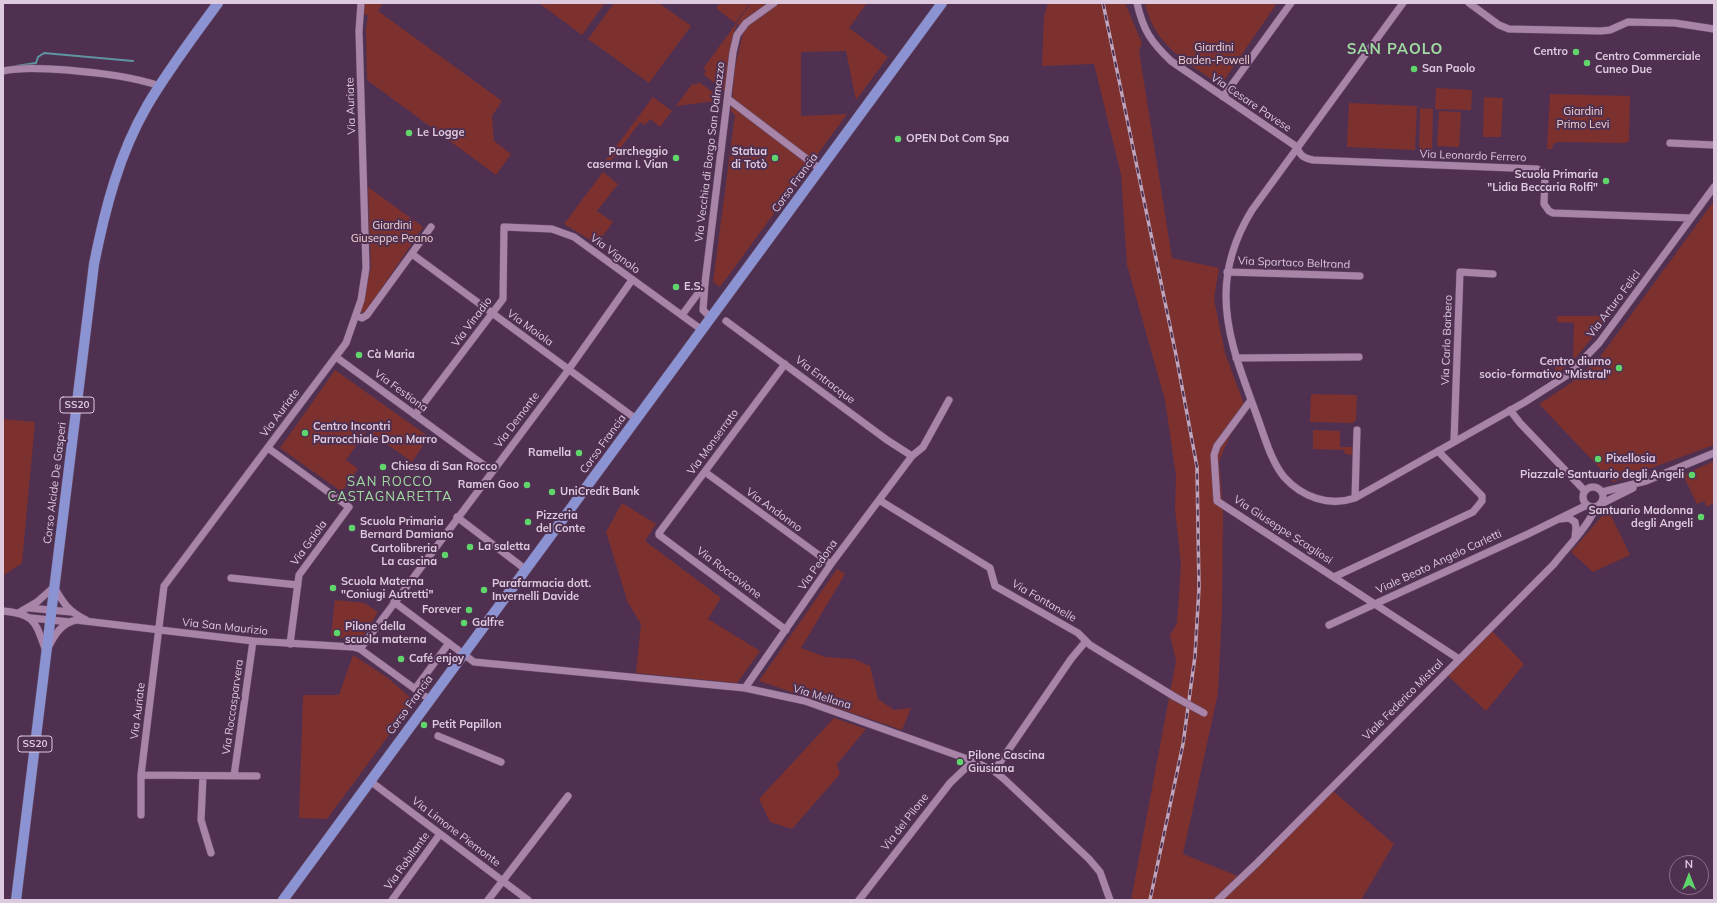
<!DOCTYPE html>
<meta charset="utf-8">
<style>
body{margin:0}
#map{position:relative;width:1717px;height:903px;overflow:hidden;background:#4f3051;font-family:Mulish,sans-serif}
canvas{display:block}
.frame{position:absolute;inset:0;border:4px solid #decade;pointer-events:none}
.north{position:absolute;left:1669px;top:855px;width:40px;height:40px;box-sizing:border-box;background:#4f3051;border:1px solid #886e89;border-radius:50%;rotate:0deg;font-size:11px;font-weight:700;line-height:16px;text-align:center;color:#decade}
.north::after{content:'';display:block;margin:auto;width:14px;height:18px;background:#5fd56b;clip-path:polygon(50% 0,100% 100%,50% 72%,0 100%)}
</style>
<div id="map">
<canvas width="1717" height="903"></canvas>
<div class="frame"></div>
<div class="north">N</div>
</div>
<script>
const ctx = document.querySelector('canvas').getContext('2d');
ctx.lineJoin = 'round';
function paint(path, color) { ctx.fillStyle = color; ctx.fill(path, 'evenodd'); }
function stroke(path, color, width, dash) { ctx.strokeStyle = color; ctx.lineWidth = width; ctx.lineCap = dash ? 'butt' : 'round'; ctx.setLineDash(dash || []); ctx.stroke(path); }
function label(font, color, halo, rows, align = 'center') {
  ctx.font = font + ' Mulish,sans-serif'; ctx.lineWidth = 4; ctx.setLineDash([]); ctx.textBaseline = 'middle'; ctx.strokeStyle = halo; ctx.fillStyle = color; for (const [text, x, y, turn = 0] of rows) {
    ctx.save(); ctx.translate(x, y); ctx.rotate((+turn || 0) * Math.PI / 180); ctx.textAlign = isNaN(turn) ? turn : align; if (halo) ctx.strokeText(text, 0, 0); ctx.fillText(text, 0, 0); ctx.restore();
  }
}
const green = new Path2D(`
 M359 3H383L378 11 502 101 492 116 494 141 511 154 496 175 367 80 366 30 368 15 357 14Z
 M539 3H605L582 35Z
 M614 3H659L691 26 649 83 588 39Z
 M720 3H750L735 23 716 8Z
 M751 3H867L849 28 888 57 856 100 846 51 801 52V116L847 114 720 287 713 282 735 115 731 111 735 67 743 33 737 23 732 40 725 91 704 75 706 71 703 69Z
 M1048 3H1125L1142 43 1139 51 1172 258 1219 268 1214 299 1225 353 1244 404 1219 461 1223 509 1222 610 1218 693 1183 854 1245 879 1332 790 1394 844 1361 900H1131L1176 661 1170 635 1177 623 1181 565 1175 509 1176 476 1165 400 1127 265 1121 174 1094 64 1042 66 1044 16Z
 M1145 3H1277L1221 85C1188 63 1154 46 1145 3Z
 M699 82 723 100 676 106 693 83 696 85Z
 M1436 88 1472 90 1471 110 1435 109Z
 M1550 94 1630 96 1629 141 1626 143 1557 142 1553 145 1552 149H1547Z
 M653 97 672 111 660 127 650 119 645 125 640 122 610 162 606 160Z
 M1484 97 1503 98 1501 137H1483Z
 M1349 103 1417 106 1415 150 1347 147Z
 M1420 108 1433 109 1432 151H1419Z
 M1439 111 1461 112 1459 147 1437 146Z
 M603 172 618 184 597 211 613 222 597 244 564 224Z
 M368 187 423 227 371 304 365 312 362 313 360 309 371 268Z
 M1714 201V445L1613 482 1539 404 1571 383 1600 357Z
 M1557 316H1610L1573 361 1555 375V360L1573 359 1574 323 1557 322Z
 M335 370 429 437 412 462 367 430 346 460 358 469 342 492 280 448Z
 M1311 394 1357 395 1356 420 1353 423 1310 422Z
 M3 419 35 422 22 563 3 576Z
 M1313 430 1340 431V447H1353V455L1345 454 1344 450 1313 449Z
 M1714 461V503L1707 507 1704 501 1697 504 1683 475Z
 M622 503 656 524 645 541 721 598 708 619 760 651 737 683 636 673 641 624 628 603 606 532Z
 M1608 509 1630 555 1593 572 1571 552Z
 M837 569 845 574 801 648 825 657 854 659 870 666 878 699 894 710 911 708 902 730 759 681Z
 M335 600 364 603 378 612 360 641 331 636Z
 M1492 631 1524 664 1486 711 1448 676Z
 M353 655 388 678 414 701 327 819 299 818 303 695H339Z
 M834 718 866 729 837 764 840 774 792 829 770 822 759 799Z`);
const stream = new Path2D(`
 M16 66 36 63 38 57 44 53 133 61`);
const minor = new Path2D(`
 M1137 3C1143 30 1151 42 1171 61L1297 147
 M1403 3 1252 210C1236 236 1226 265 1226 296 1226 339 1244 379 1258 419 1265 438 1271 461 1284 477 1302 497 1329 507 1355 498L1525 402 1569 374 1599 343 1714 187
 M1469 3 1499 25 1509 29 1601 31 1610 30 1628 22 1675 23 1714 29
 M3 71C24 67 46 69 67 70 99 73 130 76 160 86
 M1223 97 1291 3
 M728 99 820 169
 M1670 143 1714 145
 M1297 147C1300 156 1304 158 1313 160L1537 169 1543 172 1545 176 1544 204 1549 211 1553 213 1691 218
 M412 254 636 419
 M1227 272 1360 276
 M682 315 705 284
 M356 316 362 318 367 315 431 227
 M711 318 703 310 705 283 733 52 737 35 746 23 774 3
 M726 321 887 440 912 456
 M336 357 492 471
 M1236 358 1359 357
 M785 364 659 533V535L786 630
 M1251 400 1217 446 1214 455 1217 501 1459 659
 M1510 410 1520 423 1585 491
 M415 415 503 299 504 227 552 229 574 237 702 330
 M1454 441 1460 272 1493 274
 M268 448 349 507 299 575 290 644
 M705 472 831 564
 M1583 497a10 10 0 1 1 20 0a10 10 0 1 1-20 0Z
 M1602 492 1646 481 1714 453
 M1355 498 1357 430
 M879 500 990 568 995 586 1078 633 1090 645 1175 697
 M1601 504 1633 488
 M457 517 525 569
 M1560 519 1569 518 1575 522 1576 528 1575 537
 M1334 577 1473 512 1482 501V496L1438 451
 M231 578 298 585
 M394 602 474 662 745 688 805 701 973 761 994 771 1004 779 1089 859 1100 872 1110 900
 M29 608 71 612
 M3 611C36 614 35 622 46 651
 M20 612 37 602 54 587C64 604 68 611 86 620
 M31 618 70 622
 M1329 625 1528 534 1587 505
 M49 646C55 634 62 623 76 620L253 641 353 647 360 649 429 699
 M360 649 564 376 632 280
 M745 688 831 564 912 456 923 447 949 400
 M415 689 449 643
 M438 736 501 762
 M994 771 1071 659 1086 641
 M141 775 257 776
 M203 776 201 820 211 853
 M234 776 253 641
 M370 781 528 900
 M141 815V775L164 586 346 343 361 300 366 268 359 31 361 3
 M392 900 440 834
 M488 900 568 796
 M859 900 950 783 973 761
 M1218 900 1257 863 1554 564C1568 546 1587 528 1596 507`);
const major = new Path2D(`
 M16 900 94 264C105 209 119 154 147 106 168 70 194 36 218 3
 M283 900C502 601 722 302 942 3`);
const rail = new Path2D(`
 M1103 3 1176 355 1197 467 1199 588 1195 656 1183 744 1150 900`);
const minorBridge = new Path2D(`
 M1175 697 1204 713`);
const markers = [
 [1576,52,4,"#5fd56b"],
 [1587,63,4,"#5fd56b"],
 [1414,69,4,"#5fd56b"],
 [409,133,4,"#5fd56b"],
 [898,139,4,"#5fd56b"],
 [676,158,4,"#5fd56b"],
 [775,158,4,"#5fd56b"],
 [1606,181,4,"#5fd56b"],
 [676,287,4,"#5fd56b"],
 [359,355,4,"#5fd56b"],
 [1619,368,4,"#5fd56b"],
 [305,433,4,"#5fd56b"],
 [579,453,4,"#5fd56b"],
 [1598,459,4,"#5fd56b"],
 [383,467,4,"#5fd56b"],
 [1692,475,4,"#5fd56b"],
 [527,485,4,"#5fd56b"],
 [552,492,4,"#5fd56b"],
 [1701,517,4,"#5fd56b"],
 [528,522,4,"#5fd56b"],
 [352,528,4,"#5fd56b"],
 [470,547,4,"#5fd56b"],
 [445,555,4,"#5fd56b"],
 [333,588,4,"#5fd56b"],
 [484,590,4,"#5fd56b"],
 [469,610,4,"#5fd56b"],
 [464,623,4,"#5fd56b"],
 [337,633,4,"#5fd56b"],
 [401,659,4,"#5fd56b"],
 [424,725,4,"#5fd56b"],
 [960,762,4,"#5fd56b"]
];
const shields = [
 [77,405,34],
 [35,744,34]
];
const shieldNames = [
 ["SS20",77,405],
 ["SS20",35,744]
];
const parkNames = [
 ["Giardini",1214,48],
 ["Baden-Powell",1214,61],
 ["Giardini",1583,112],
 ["Primo Levi",1583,125],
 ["Giardini",392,226],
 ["Giuseppe Peano",392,239]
];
const poiNames = [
 ["Centro",1568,52,"right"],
 ["Centro Commerciale",1595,57],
 ["Cuneo Due",1595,70],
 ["San Paolo",1422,69],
 ["Le Logge",417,133],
 ["OPEN Dot Com Spa",906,139],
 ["Parcheggio",668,152,"right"],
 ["caserma I. Vian",668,165,"right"],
 ["Statua",767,152,"right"],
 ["di Totò",767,165,"right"],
 ["Scuola Primaria",1598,175,"right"],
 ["\"Lidia Beccaria Rolfi\"",1598,188,"right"],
 ["E.S.",684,287],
 ["Cà Maria",367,355],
 ["Centro diurno",1611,362,"right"],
 ["socio-formativo \"Mistral\"",1611,375,"right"],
 ["Centro Incontri",313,427],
 ["Parrocchiale Don Marro",313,440],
 ["Ramella",571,453,"right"],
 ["Pixellosia",1606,459],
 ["Chiesa di San Rocco",391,467],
 ["Piazzale Santuario degli Angeli",1684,475,"right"],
 ["Ramen Goo",519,485,"right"],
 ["UniCredit Bank",560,492],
 ["Santuario Madonna",1693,511,"right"],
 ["degli Angeli",1693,524,"right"],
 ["Pizzeria",536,516],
 ["del Conte",536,529],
 ["Scuola Primaria",360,522],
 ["Bernard Damiano",360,535],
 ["La saletta",478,547],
 ["Cartolibreria",437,549,"right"],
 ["La cascina",437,562,"right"],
 ["Scuola Materna",341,582],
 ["\"Coniugi Autretti\"",341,595],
 ["Parafarmacia dott.",492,584],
 ["Invernelli Davide",492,597],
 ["Forever",461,610,"right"],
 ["Galfre",472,623],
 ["Pilone della",345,627],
 ["scuola materna",345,640],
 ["Café enjoy",409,659],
 ["Petit Papillon",432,725],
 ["Pilone Cascina",968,756],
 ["Giusiana",968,769]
];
const streetNames = [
 ["Via Cesare Pavese",1251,103,34],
 ["Via Auriate",351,106,-92],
 ["Via Vecchia di Borgo San Dalmazzo",710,152,-83],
 ["Via Leonardo Ferrero",1473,156,2],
 ["Corso Francia",795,183,-54],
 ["Via Vignolo",615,254,36],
 ["Via Spartaco Beltrand",1294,263,2],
 ["Via Arturo Felici",1614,304,-53],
 ["Via Vinadio",472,322,-53],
 ["Via Moiola",530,328,36],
 ["Via Carlo Barbero",1447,340,-88],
 ["Via Entracque",825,380,37],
 ["Via Festiona",401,391,36],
 ["Via Auriate",280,413,-53],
 ["Via Demonte",517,420,-53],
 ["Via Monserrato",713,442,-54],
 ["Corso Francia",603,444,-54],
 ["Corso Alcide De Gasperi",55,483,-83],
 ["Via Andonno",774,510,36],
 ["Via Giuseppe Scagliosi",1283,530,33],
 ["Via Gaiola",309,543,-54],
 ["Viale Beato Angelo Carletti",1439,562,-25],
 ["Via Pedona",818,565,-55],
 ["Via Roccavione",729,573,37],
 ["Via Fontanelle",1044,601,30],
 ["Via San Maurizio",225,627,6],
 ["Via Mellana",822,697,17],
 ["Viale Federico Mistral",1403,700,-45],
 ["Corso Francia",410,705,-54],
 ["Via Roccasparvera",233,707,-82],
 ["Via Auriate",138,711,-83],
 ["Via del Pilone",905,822,-52],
 ["Via Limone Piemonte",456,832,37],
 ["Via Robilante",407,861,-54]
];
const quarterNames = [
 ["SAN ROCCO",390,482],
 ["CASTAGNARETTA",390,497]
];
const districtNames = [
 ["SAN PAOLO",1395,49]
];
paint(green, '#7d312e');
stroke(stream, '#6094a0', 2);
stroke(minor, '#674d68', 8);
stroke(major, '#674d68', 11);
stroke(minor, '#a884a9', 7);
stroke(major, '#8c93d2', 10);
stroke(rail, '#bda6bd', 3.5);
stroke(rail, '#4f3051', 2, [6]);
stroke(minorBridge, '#674d68', 8, []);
stroke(minorBridge, '#a884a9', 7);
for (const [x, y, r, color] of markers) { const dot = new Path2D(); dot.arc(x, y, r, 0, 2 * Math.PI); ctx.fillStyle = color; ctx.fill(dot); stroke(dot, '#4f3051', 1.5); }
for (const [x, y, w] of shields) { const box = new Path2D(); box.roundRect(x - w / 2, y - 8, w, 16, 3); ctx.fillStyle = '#4f3051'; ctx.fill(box); stroke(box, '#decade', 1); }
label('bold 10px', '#decade', null, shieldNames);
label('11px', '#f0d4d1', '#4f3051', parkNames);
label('bold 11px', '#decade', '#4f3051', poiNames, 'left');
label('11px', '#decade', '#4f3051', streetNames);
ctx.letterSpacing = '1px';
label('13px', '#9fdaa1', '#4f3051', quarterNames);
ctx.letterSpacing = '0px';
ctx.letterSpacing = '1px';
label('bold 15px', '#9fdaa1', '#4f3051', districtNames);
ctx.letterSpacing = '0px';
</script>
